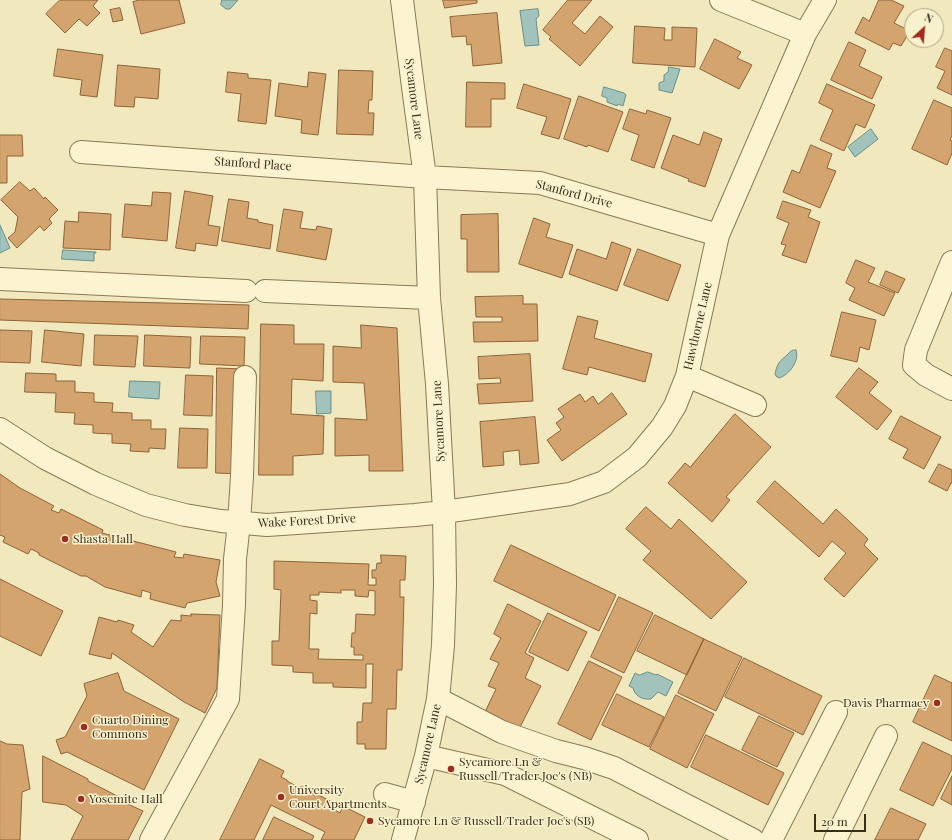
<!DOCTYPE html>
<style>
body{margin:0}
#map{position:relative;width:952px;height:840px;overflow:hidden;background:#f2e8bd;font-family:"Playfair Display",serif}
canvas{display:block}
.north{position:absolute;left:904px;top:8px;width:40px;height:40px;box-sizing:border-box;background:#f8f1cd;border:1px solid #aca386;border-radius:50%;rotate:26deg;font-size:11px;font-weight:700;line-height:16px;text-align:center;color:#392d1b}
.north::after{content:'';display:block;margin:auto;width:14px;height:18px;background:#a02c1f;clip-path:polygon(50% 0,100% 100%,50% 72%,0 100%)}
.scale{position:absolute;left:814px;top:814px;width:52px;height:18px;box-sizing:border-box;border:2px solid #392d1b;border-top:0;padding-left:5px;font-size:12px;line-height:14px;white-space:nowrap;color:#392d1b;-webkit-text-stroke:3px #f8f1cd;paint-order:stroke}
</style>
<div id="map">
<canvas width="952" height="840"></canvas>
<div class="north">N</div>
<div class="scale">20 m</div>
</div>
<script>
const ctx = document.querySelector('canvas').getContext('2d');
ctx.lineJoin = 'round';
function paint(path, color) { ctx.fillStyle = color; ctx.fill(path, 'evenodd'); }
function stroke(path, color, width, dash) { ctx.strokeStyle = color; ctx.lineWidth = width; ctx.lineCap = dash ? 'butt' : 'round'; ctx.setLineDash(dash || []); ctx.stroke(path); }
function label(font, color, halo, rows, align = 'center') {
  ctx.font = font + ' "Playfair Display",serif'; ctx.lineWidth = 3; ctx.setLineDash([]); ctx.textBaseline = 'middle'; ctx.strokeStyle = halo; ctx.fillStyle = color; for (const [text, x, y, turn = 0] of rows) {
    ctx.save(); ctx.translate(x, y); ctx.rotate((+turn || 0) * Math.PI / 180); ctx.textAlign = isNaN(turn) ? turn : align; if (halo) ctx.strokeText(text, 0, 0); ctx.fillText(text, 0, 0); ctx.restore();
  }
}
const water = new Path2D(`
 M222 0H238L230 9H226L221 5Z
 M538 9 539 16 536 19 539 45 525 46 520 11Z
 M669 67 680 69 672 93 659 90V83L664 81V75L668 72Z
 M604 87 624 93 626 95 623 106 618 104 617 106 607 102V98L602 96Z
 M871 129 878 139 855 157 848 147Z
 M0 225 10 248 0 253Z
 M63 250 96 252V253H94V261L62 259Z
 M796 350C800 361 789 375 779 378L776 376 775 374C778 359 782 361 791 351Z
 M130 381 160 382 159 399 129 397Z
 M316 391H331V413L317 414Z
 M648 672 656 675 657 674 673 682 666 696 658 692 651 699C642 700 635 696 633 688L629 686 635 673 639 675Z`);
const building = new Path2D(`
 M60 0H98L93 6 100 13 87 26 79 19 65 33 46 14Z
 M140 0H179L185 23 141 34 133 2Z
 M443 0H477V3L445 8Z
 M568 0H592L572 23 585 34 600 16 613 27 580 66 549 39 551 37 543 30Z
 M879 0H891L904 6 894 23 910 31 901 46 893 43 889 50 855 33 863 17 869 21Z
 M120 8 123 20 113 22 110 10Z
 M497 13 502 63 473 66 471 44 467 45 466 36 452 37 450 17Z
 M635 26 665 28 664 40H672V27L697 28 695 67 633 63Z
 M715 39 741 52 737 58 752 65 739 89 700 69Z
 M849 42 866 50 859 66 882 77 872 99 831 80Z
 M945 48 952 51V95L937 88 945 71 936 67Z
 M58 49 103 55 97 97 80 95 82 80 54 76Z
 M118 65 160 69 158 99 135 97 134 107 115 106Z
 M339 70 373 71 372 100H369L368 113H374L373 135 337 134Z
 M228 72 248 74V78L271 80 266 124 238 121 241 94 226 92Z
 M309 72 326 74 318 135 301 133 302 120 275 116 279 83 307 87Z
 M467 82 505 83V99H491V127H466Z
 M524 84 571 99 559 139 541 134 547 117 517 108Z
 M827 84 875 105 865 128 856 124 844 151 820 140 833 110 819 103Z
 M579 96 623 112 608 152 588 145 587 147 564 139Z
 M934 100 952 108V135L950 140 952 141V153L947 165 912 149Z
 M630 109 646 114 647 110 671 118 654 168 631 160 639 135 623 129Z
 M704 132 722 139 705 187 688 181 689 179 661 168 673 135 699 145Z
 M0 135H22L23 156H7V183H0Z
 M811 145 832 154 827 168 836 171 820 208 783 192 792 170 799 173Z
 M20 182 30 191 34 188 44 199 45 197 58 210 49 219 52 223 44 231 40 226 17 248 8 238 15 232 18 217 1 200Z
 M185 191 213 196 208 225 220 227 217 246 196 243 195 251 176 248Z
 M153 192 171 193 167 241 122 237 125 204 151 206Z
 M229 199 249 202 247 218 258 220V222L273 225 270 249 222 241Z
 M783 201 811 210 808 217 820 222 806 263 782 255 786 245 781 244 789 223 777 218Z
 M284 209 303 212 300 228 316 230 317 226 332 229 326 260 277 251Z
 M79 212 111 214 110 250 63 248 65 221 78 222Z
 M498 214 499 272H467V239H461V215Z
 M534 218 550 224 546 237 573 245 562 278 519 264Z
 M612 242 631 249 617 291 569 274 577 249 606 259Z
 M638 249 681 265 668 301 624 285Z
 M856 260 875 268 868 282 895 293 884 316 849 300 855 288 846 283Z
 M886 271 905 279 898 293 880 285Z
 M523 296V304H537L538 341 474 342 473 322H502V317H476L475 297Z
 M0 299 249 305 248 329 0 320Z
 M842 312 876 320 869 350 860 347 857 362 831 356Z
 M578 316 598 321 594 338 652 354 645 382 589 367 587 375 563 369Z
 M261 324 294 325V344H324L323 381 292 379 291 414 324 416 323 454 293 456V475H259Z
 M361 325 397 328 403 471H369V455L335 456V418L367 420 364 383 333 382V346L361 348Z
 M0 330 32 331 30 363 0 362Z
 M45 330 84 334 81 366 42 362Z
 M95 335 138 336 135 367 94 365Z
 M145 335 191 337 190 368 144 366Z
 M201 336 245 337 244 366 200 364Z
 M530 354 533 401 479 404 477 384 501 383 500 378 479 379 478 357Z
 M217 368 243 369 241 474 216 473Z
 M859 368 878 382 869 393 892 411 877 430 836 397Z
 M26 373 56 374V381H75V392L94 393V402L113 403 112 412 132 413V420H151V429H166L165 449 149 448V452L130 451 131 444 112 443V434L93 433V425L74 424 75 413 55 412 56 393 25 392Z
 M186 375 213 376 212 416 184 415Z
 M612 393 627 414 562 461 547 440 561 430 556 423 564 417 558 409 580 394 585 402 593 396 598 404Z
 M735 414 771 447 726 497 730 500 712 522 668 483 685 463 690 467Z
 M901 416 941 437 924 469 903 458 908 449 889 439Z
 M535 417 539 463 520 465 519 450 503 452 504 465 483 467 480 422Z
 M180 428 208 429 207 468H178Z
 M939 464 952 470V483H951L947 491 929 482Z
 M0 474 20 488 54 506 51 510 59 513 61 509 103 530 102 533 176 552 174 557 183 558 184 554 220 560 216 582 220 596 187 603 185 608 150 599 151 593 142 590 141 597 105 587 86 576H81L39 555V553L31 549 28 554 3 542 5 537 0 535Z
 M775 481 823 524 836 509 868 539 864 545 878 559 844 597 824 579 846 553 832 541 819 557 757 502Z
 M646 507 671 529 679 519 747 582 711 619 643 560 651 551 626 529Z
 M511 545 616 595 599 631 494 581Z
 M381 555 406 556 405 580H400V597H404L402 670H397L396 709H387L386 749H365V744H357V722H362L363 703H372L373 664H366V688L333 687V683H313V673L293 672V666L272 665V641H279L281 590 274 589V561L369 564 368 585H376V578H372V570H376L377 563H381ZM341 590H355V596L368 597 369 590 375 591V615L356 614 355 633H352L351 647H354V655H363V660L318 659 319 649H309L310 613 317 614V601L310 600V595H319V592L341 593Z
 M0 579 63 611 41 656 0 636Z
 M619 597 653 613 624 673 591 657Z
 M508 604 541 621 525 653 534 658 525 678 541 686 519 729 485 712 496 689 488 686 499 663 490 659 501 638 494 634Z
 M548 613 587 632 568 671 529 652Z
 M191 614 220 615 217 688 205 713 184 702 112 653 111 659 89 654 99 617 117 622 118 620 134 625 131 632 153 647 171 620 181 621V615L191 616Z
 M655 615 704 639 687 675 637 651Z
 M704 639 742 657 716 711 678 693Z
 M744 658 822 696 803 735 725 697Z
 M589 661 622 677 591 740 558 724Z
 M118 673 124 691 179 719 144 790 67 752 61 754 56 740 65 737 87 696 84 684Z
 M935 675 952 683V741L913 722Z
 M617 694 664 717 649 747 602 725Z
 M676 695 714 714 687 768 650 749Z
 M759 716 794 733 777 767 742 750Z
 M706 735 784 773 768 805 691 767Z
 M0 741 7 744 23 745 30 789 22 792 20 840H0Z
 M923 742 952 756V769L933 806 900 790Z
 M43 756 88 779V781L121 798 119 800 143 811 128 840H71L83 816 66 805 43 802Z
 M260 759 284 771 281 777 287 780V781L300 788 301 786 338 805 335 810 340 813 343 806 365 817 354 840H321L325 832 271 805 254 840H220Z
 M952 776V805L941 799Z
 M891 808 926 824 918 840H875Z
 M274 817 314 836 312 840H263Z`);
const minor = new Path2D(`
 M402 0 413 87 425 177 429 298 437 384 444 512 445 585 443 645 438 699 426 756 403 840
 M721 0 805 34
 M81 152 425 177 540 183 718 235
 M952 262 916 350 914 365 926 375 952 389
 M0 279 246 291
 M265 291 429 298
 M687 376 755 405
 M0 429 45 458 96 484 146 505 185 515 221 521 267 525 415 515 444 512 570 494 604 482 637 457 662 427 675 406 687 376 718 235 805 34 825 0
 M438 699 502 732 556 751 584 758 614 768 753 840
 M426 756 505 774 637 840
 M385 794 414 802
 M151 840 228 699 234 605 235 559 239 523 242 476 245 377
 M771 840 836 712
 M835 840 886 736`);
const markers = [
 [65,539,4,"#a02c1f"],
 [937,703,4,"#a02c1f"],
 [84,727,4,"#a02c1f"],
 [451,769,4,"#a02c1f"],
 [281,797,4,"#a02c1f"],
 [81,799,4,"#a02c1f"],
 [370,821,4,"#a02c1f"]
];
const streetNames = [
 ["Sycamore Lane",414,99,83],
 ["Stanford Place",253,164,4],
 ["Stanford Drive",574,194,15],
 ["Hawthorne Lane",698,326,-77],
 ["Sycamore Lane",439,421,-93],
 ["Wake Forest Drive",307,521,-3],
 ["Sycamore Lane",428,744,-77]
];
const poiNames = [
 ["Shasta Hall",73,539],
 ["Davis Pharmacy",929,703,"right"],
 ["Cuarto Dining",92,720],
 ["Commons",92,734],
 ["Sycamore Ln &",459,762],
 ["Russell/Trader Joe's (NB)",459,776],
 ["University",289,790],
 ["Court Apartments",289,804],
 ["Yosemite Hall",89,799],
 ["Sycamore Ln & Russell/Trader Joe's (SB)",378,821]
];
paint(water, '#a1c3bc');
stroke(water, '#68918b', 1);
paint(building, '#d4a46f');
stroke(building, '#8d6338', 1);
stroke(minor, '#8b7855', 24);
stroke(minor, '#fcf4d1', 22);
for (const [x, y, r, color] of markers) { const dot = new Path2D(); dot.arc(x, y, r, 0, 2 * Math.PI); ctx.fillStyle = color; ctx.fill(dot); stroke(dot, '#f8f1cd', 1.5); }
label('12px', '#392d1b', '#f8f1cd', streetNames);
label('12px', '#392d1b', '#f8f1cd', poiNames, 'left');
</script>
